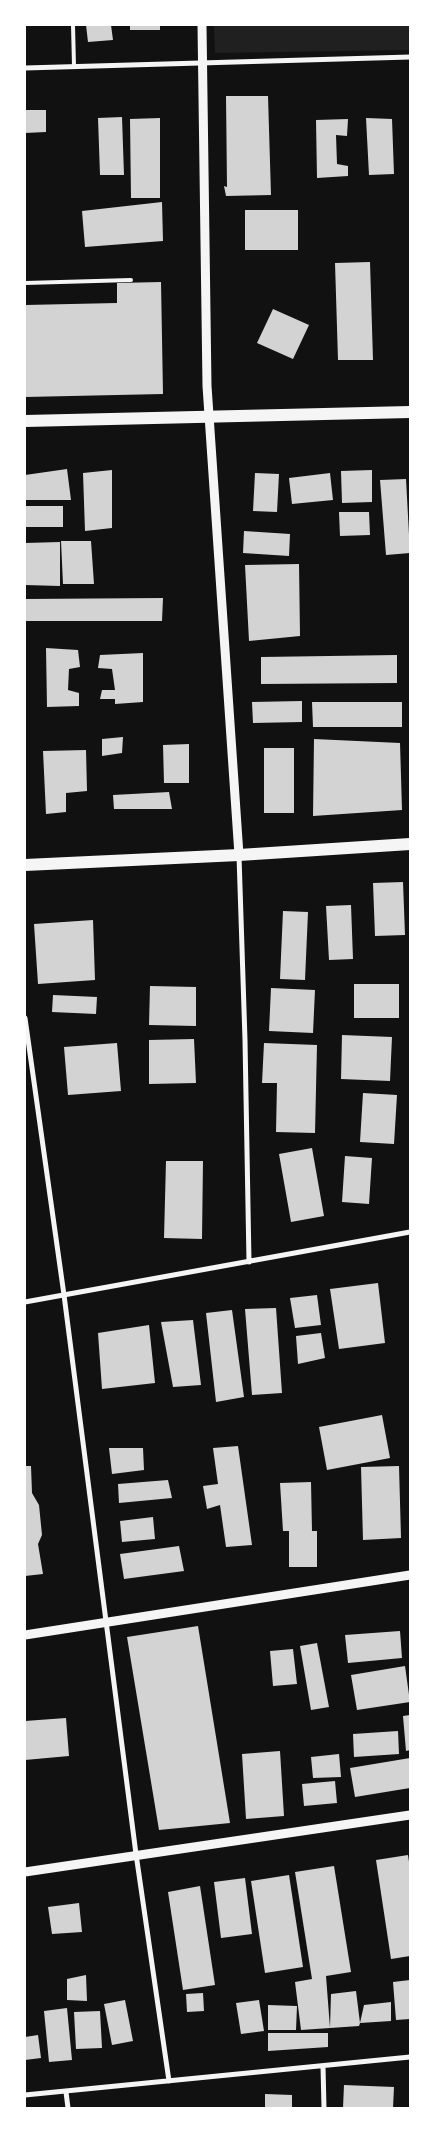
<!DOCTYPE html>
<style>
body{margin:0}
#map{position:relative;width:435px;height:2133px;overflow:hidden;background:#111;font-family:Barlow,sans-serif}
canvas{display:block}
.frame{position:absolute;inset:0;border:26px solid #fff;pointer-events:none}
</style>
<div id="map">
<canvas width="435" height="2133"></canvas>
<div class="frame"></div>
</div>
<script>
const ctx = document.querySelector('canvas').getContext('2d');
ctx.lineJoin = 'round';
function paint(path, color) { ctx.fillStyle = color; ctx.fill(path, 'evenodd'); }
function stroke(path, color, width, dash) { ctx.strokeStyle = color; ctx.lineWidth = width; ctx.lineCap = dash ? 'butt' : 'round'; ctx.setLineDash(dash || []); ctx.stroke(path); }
const green = new Path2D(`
 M214 25H410V50L215 53Z`);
const building = new Path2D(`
 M86 25H111L113 40 88 42Z
 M130 25H160V30H130Z
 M226 96H268L271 195 226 196 224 186 227 187Z
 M25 110H46V132L25 133Z
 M122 117 124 175H100L98 118Z
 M160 118V198H131L130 119Z
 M366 118 392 119 394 174 369 175Z
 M348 119 347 136 336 135 337 164 348 166V176L317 178 316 120Z
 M162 202 163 241 85 247 82 211Z
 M245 210H298V250H245Z
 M370 262 373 360H338L335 263Z
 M161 282 163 394 25 397V305L117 303V283Z
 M273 309 309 325 293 359 257 343Z
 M67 469 71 500H25V475Z
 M112 470V528L85 531 83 473Z
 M372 470V502L342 503 341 471Z
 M255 473 279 474 277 512 253 511Z
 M330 473 333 500 292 504 289 478Z
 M406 479 410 553 386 555 380 480Z
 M25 506H63V527H25Z
 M339 512H369L370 535 340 536Z
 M244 531 290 534 289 556 243 553Z
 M61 541H91L94 584H63Z
 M60 542V586L25 585V543Z
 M299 564 300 636 249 641 245 565Z
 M163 598 162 621H25V599Z
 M46 648 78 650 80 667 69 669 68 690 79 693V706L47 707Z
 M143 653V702L115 704V699H100L102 690H115L112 669 98 668 100 655Z
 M397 655V683L261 684V657Z
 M302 701V722L253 723 252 702Z
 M312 702H402V727H313Z
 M123 737 122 753 102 756V739Z
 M314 739 400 743 402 810 313 816Z
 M189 744V783H164L163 745Z
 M264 748H294V813H264Z
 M86 750 87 791 66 793V812L46 814 43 751Z
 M169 792 172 809H114L113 795Z
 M403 882 405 935 375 936 373 883Z
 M351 905 353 959 329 960 326 906Z
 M283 911 308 912 305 980 280 979Z
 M93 920 95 980 38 984 34 924Z
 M354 984H399V1018H354Z
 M150 986 196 987V1026L149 1025Z
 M271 988 315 990 313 1033 269 1031Z
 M53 995 97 997 96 1014 52 1012Z
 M342 1035 392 1037 390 1081 341 1079Z
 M194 1039 196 1083 149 1084V1040Z
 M117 1043 121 1091 68 1095 64 1047Z
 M264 1043 317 1045 315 1133 276 1132 277 1083H262Z
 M363 1093 397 1095 394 1144 360 1142Z
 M312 1148 324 1216 291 1222 279 1154Z
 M345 1156 372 1158 369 1204 342 1202Z
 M166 1161H203L202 1239 164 1238Z
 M378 1283 385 1343 339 1349 330 1289Z
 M317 1295 321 1325 295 1328 290 1298Z
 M276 1308 282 1393 252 1395 245 1309Z
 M232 1310 244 1397 216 1402 206 1313Z
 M193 1320 201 1385 173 1387 161 1322Z
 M149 1325 155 1383 102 1389 98 1333Z
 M321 1333 325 1358 298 1364 296 1336Z
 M382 1415 390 1458 327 1470 319 1427Z
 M238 1446 252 1545 226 1547 220 1505 207 1509 203 1486 218 1484 213 1448Z
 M109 1448H143L144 1470 112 1474Z
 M25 1466H31L32 1493 39 1505 42 1535 38 1544 43 1574 25 1576Z
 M399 1466 401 1538 363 1540 361 1467Z
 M168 1480 172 1498 119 1503 118 1484Z
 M311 1482 312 1531H317V1567H289V1531H283L280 1483Z
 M153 1517 155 1539 122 1542 120 1521Z
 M179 1546 184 1571 124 1579 120 1554Z
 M198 1626 230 1823 159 1830 127 1637Z
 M400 1631 402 1658 348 1663 345 1635Z
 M317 1643 329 1707 311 1710 300 1646Z
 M293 1649 297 1684 273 1686 270 1651Z
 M405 1666 410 1702 357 1710 351 1675Z
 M410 1715V1750L406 1751 403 1716Z
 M66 1718 69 1756 25 1760V1721Z
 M398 1731 399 1754 354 1757 353 1734Z
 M280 1751 284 1816 246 1819 242 1754Z
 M339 1754 341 1777 313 1778 311 1757Z
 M410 1758V1788L355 1797 350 1768Z
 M335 1781 337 1803 304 1806 302 1784Z
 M408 1855 410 1869V1956L391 1959 376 1860Z
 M334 1866 351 1972 326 1976 330 2028 301 2030 295 1982 312 1979 295 1872Z
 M289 1875 303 1967 265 1973 251 1881Z
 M245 1878 252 1934 221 1938 214 1882Z
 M200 1886 215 1985 183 1990 168 1892Z
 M79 1903 82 1932 52 1934 48 1907Z
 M86 1975 87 2001 67 2000V1979Z
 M410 1980V2019L396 2020 393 1982Z
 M356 1991 360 2023 364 2005 391 2002V2021L360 2023 359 2026 330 2028 331 1994Z
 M203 1993 204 2011 187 2012 186 1994Z
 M125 2000 133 2041 112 2045 104 2004Z
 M259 2000 264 2031 241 2034 236 2003Z
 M268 2005 297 2006 296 2030H268Z
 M67 2008 72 2060 49 2062 44 2011Z
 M100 2011 102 2048 76 2049 74 2012Z
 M268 2033H328V2047L268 2051Z
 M38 2035 41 2058 25 2060V2037Z
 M344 2085 394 2087 393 2108H343Z
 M265 2094 292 2095V2108H265Z`);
const service = new Path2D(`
 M73 25 74 66
 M25 283 131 280`);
const minor = new Path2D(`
 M25 68 410 57
 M239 856 245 1040 249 1262
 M25 1018 64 1295 136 1854 169 2081
 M25 1302 410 1232
 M323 2066 324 2108
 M66 2092 68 2108
 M25 2095 410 2057`);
const tertiary = new Path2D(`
 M202 25 207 386 239 855
 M25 1635 410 1575
 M25 1872 410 1815`);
const primary = new Path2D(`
 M25 421 410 412
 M25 865 239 855 410 844`);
paint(green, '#202020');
paint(building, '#d3d3d3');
stroke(service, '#f5f5f5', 4);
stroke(minor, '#f5f5f5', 5);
stroke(tertiary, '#f5f5f5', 9);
stroke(primary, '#f5f5f5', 12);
</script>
